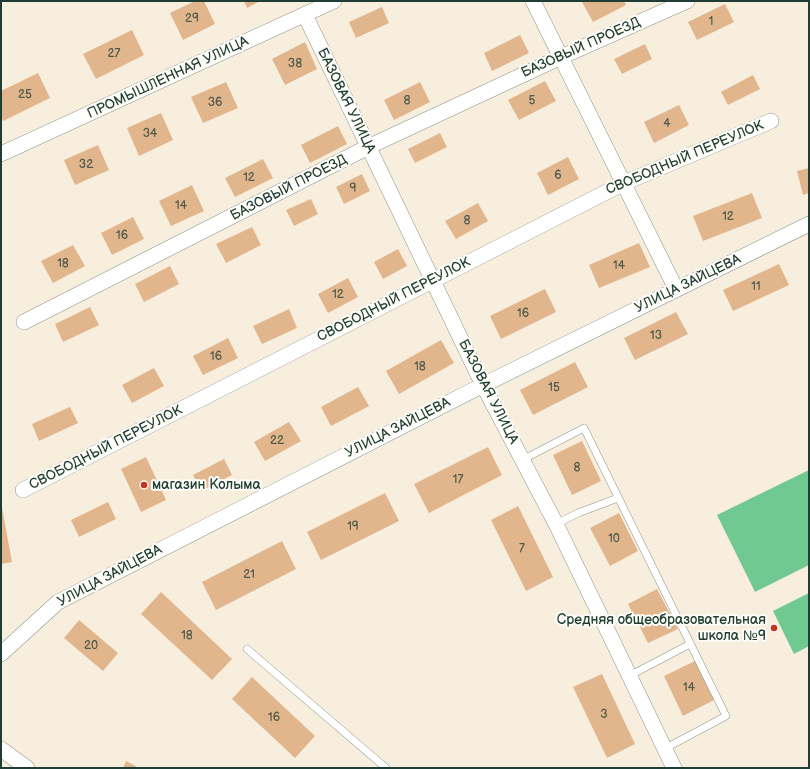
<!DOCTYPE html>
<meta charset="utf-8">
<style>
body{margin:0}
#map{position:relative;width:810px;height:769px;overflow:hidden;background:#f8eede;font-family:"Balsamiq Sans",sans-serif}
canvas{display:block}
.frame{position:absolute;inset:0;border:2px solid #1f3d34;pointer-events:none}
</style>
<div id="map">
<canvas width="810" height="769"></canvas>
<div class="frame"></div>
</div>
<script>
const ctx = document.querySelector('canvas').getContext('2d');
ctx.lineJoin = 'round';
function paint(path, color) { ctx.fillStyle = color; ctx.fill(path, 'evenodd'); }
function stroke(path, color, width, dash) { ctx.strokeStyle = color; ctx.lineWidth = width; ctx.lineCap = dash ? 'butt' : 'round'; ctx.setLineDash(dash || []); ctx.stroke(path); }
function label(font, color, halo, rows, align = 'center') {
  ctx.font = font + ' "Balsamiq Sans",sans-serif'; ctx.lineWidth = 4; ctx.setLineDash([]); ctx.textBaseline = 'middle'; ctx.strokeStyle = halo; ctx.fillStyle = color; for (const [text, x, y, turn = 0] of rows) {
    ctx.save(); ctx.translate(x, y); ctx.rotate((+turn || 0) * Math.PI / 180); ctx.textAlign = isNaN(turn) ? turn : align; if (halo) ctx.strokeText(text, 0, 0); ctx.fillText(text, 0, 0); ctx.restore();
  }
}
const green = new Path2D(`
 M809 470V565L755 592 717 515Z
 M809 593V646L794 654 773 611Z`);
const building = new Path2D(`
 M195 1H204L215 24 183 40 170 13Z
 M244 1H260L247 8Z
 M584 1H624L626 5 593 22 582 2Z
 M725 4 734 22 697 40 688 22Z
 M382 7 389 23 356 38 349 22Z
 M132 30 144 55 96 79 83 54Z
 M520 35 529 53 492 71 484 53Z
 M305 42 317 69 285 85 272 59Z
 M645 44 652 59 622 74 614 59Z
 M38 73 50 98 3 121 1 116V91Z
 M753 75 760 89 728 105 721 92Z
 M545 81 556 101 519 120 508 100Z
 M226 82 238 108 203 123 191 97Z
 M420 82 430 102 394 120 384 100Z
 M679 105 689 125 654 143 644 122Z
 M161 113 173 140 139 156 127 128Z
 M338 126 347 144 310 163 301 145Z
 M440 133 447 147 415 163 408 149Z
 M98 145 109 170 75 185 64 160Z
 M568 157 579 179 548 195 537 173Z
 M263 159 273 178 235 197 225 178Z
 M809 168V193L803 195 797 171Z
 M362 174 370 191 344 204 336 187Z
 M192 185 204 211 171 226 159 201Z
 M752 193 762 218 703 241 693 216Z
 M311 199 318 214 294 226 286 210Z
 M478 203 488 221 456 239 445 221Z
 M133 217 144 239 112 255 101 233Z
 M252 227 261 245 226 263 216 244Z
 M639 243 650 267 599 288 589 265Z
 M73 245 85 266 53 283 41 261Z
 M398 249 407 266 383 279 374 262Z
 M779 264 789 285 733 311 723 290Z
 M170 266 179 284 144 302 135 284Z
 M348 278 358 297 328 313 318 294Z
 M545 289 556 312 501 339 490 316Z
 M90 307 99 325 63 342 55 324Z
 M289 309 297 328 262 344 253 326Z
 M676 312 688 334 635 360 624 338Z
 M228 338 238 358 203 375 193 356Z
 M441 340 454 363 399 394 386 371Z
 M575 362 588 387 533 415 520 390Z
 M154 368 164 386 132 403 122 385Z
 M358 387 369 406 331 426 321 407Z
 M70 407 78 423 39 441 32 424Z
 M289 422 301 441 265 461 254 442Z
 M582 441 601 481 572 495 553 455Z
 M488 447 502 475 429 513 414 484Z
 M146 457 166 500 141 512 121 469Z
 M224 459 232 475 201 491 193 475Z
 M385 493 399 521 321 560 307 532Z
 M1 502 12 562 1 564Z
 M108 502 116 519 79 537 71 520Z
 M518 506 553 577 526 591 491 520Z
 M619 513 638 551 610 566 590 528Z
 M282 541 296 569 216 610 202 582Z
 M657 589 678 629 648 643 628 604Z
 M161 592 232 659 212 680 141 614Z
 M79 620 118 653 103 671 64 638Z
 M695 661 714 700 683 716 664 676Z
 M602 674 635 744 607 758 573 687Z
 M252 677 315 736 295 758 232 699Z
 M126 761 139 768H123Z`);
const lane = new Path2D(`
 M522 460 584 428 726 716 666 748
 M556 524 578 513 618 498
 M247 649 386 768
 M629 676 690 644`);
const street = new Path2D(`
 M533 1 676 289
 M305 15 483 385 556 524 674 768
 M1 154 334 1
 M24 322 368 147 561 57 687 1
 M23 490 624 183 771 121
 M1 654 58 602 483 385 809 224
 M1 749 27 768`);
const markers = [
 [144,485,4,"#c8321e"],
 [774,628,4,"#c8321e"]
];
const numberNames = [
 ["29",192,19],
 ["1",711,22],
 ["27",114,54],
 ["38",295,64],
 ["25",25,95],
 ["8",407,101],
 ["5",532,101],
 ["36",215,103],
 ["4",667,124],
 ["34",150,134],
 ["32",86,165],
 ["6",558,176],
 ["12",249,178],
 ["9",353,189],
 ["14",181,206],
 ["12",728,217],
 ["8",467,221],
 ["16",122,236],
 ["18",63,264],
 ["14",619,266],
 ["11",756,287],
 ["12",338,295],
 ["16",523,314],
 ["13",656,336],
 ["16",216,357],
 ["18",420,367],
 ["15",554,388],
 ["22",277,441],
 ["8",577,468],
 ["17",458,480],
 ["19",353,527],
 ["10",614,539],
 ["7",522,549],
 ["21",249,575],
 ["18",187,636],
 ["20",91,646],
 ["14",689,688],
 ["3",604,715],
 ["16",274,718]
];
const streetNames = [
 ["БАЗОВЫЙ ПРОЕЗД",581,48,-24],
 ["ПРОМЫШЛЕННАЯ УЛИЦА",168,78,-25],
 ["БАЗОВАЯ УЛИЦА",346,101,64],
 ["СВОБОДНЫЙ ПЕРЕУЛОК",685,158,-23],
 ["БАЗОВЫЙ ПРОЕЗД",289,188,-27],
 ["УЛИЦА ЗАЙЦЕВА",688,284,-26],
 ["СВОБОДНЫЙ ПЕРЕУЛОК",394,300,-27],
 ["БАЗОВАЯ УЛИЦА",488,392,63],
 ["УЛИЦА ЗАЙЦЕВА",398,428,-27],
 ["СВОБОДНЫЙ ПЕРЕУЛОК",106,448,-27],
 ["УЛИЦА ЗАЙЦЕВА",110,576,-28]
];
const poiNames = [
 ["магазин Колыма",152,485],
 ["Средняя общеобразовательная",766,620,"right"],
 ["школа №9",766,636,"right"]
];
paint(green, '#6fc990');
paint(building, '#e1b68d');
stroke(lane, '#8c9689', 8);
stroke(street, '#8c9689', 16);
stroke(lane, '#fff', 7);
stroke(street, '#fff', 15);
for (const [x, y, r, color] of markers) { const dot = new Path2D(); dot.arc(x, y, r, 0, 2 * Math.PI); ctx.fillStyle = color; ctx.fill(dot); stroke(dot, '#fdfcf7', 1.5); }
label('12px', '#505b4a', null, numberNames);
label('14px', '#1f3d34', '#fdfcf7', streetNames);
label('14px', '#1f3d34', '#fdfcf7', poiNames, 'left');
</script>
